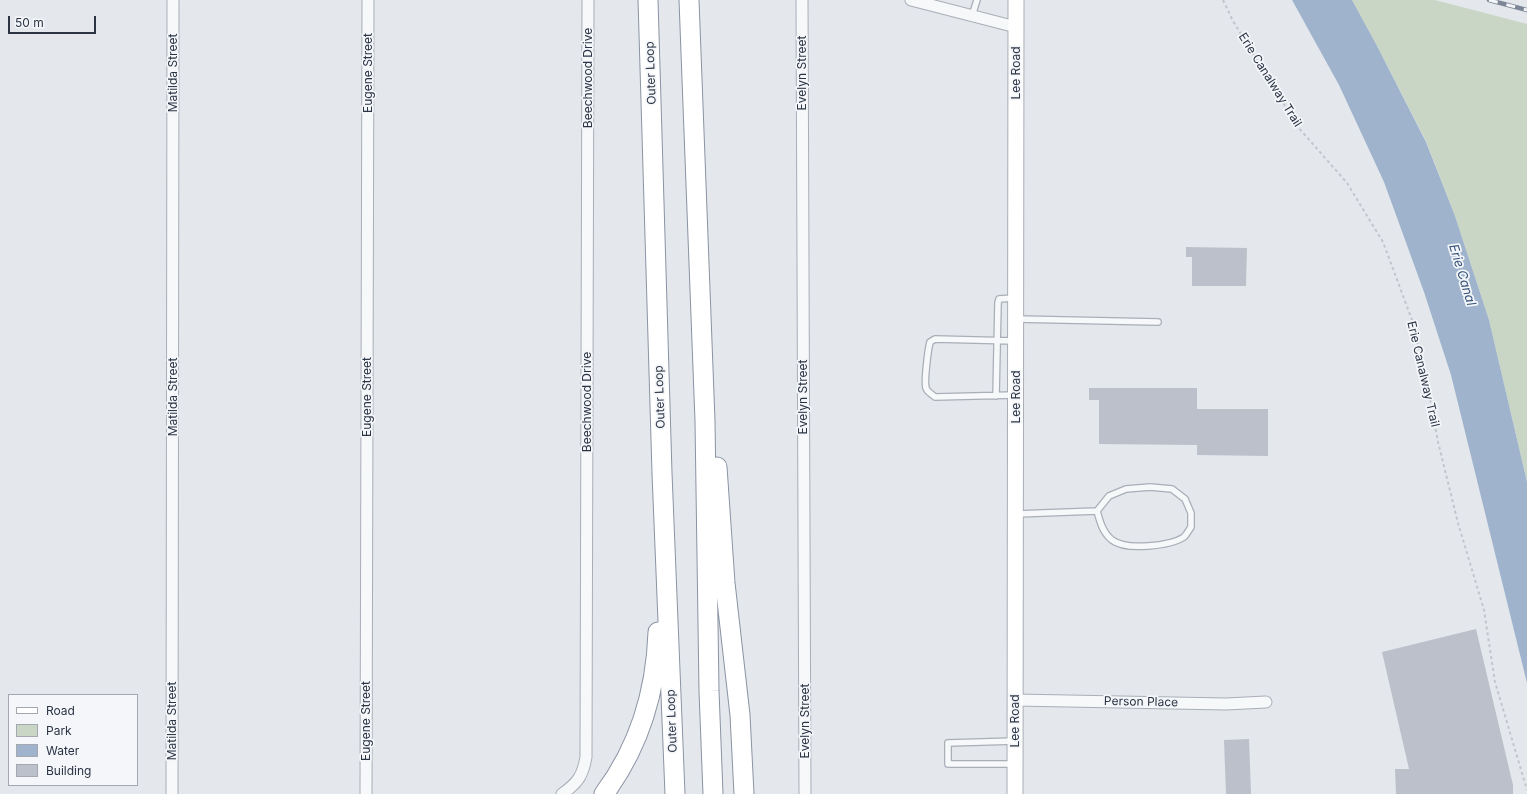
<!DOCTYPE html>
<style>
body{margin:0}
#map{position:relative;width:1527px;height:794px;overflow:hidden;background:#e4e7ec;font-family:Inter,sans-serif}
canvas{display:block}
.legend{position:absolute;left:8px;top:694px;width:130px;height:92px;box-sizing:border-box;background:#f4f6f9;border:1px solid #a4a8b1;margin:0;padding:5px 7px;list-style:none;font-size:12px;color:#2b3445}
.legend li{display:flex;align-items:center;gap:8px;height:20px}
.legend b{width:20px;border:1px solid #a4a8b1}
.scale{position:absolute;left:8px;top:16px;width:88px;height:18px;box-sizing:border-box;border:2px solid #2b3445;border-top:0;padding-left:5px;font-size:12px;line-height:14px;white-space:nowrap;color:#2b3445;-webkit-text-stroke:3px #f4f6f9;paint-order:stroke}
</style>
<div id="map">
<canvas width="1527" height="794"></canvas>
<ul class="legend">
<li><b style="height:5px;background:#fff"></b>Road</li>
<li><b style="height:11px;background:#c9d6c5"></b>Park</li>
<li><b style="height:11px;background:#9fb4cc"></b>Water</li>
<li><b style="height:11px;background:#bbc0ca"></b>Building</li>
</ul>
<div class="scale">50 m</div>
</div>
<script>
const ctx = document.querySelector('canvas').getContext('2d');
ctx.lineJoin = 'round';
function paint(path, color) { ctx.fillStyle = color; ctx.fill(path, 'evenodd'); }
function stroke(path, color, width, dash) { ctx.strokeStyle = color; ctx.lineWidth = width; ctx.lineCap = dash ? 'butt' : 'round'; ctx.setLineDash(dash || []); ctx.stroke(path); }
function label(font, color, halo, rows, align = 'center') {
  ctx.font = font + ' Inter,sans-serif'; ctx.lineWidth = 3.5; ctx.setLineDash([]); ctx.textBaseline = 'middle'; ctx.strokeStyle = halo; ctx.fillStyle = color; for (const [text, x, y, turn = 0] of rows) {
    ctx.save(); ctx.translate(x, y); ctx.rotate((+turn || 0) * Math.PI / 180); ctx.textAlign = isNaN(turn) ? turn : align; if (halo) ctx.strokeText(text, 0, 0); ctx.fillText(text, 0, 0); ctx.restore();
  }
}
const green = new Path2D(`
 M1352 0H1435L1527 24V482L1489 320 1455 216 1426 141 1376 44Z`);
const water = new Path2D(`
 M1292 0H1352L1376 44 1426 142 1455 216 1489 320 1527 482V683L1451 375 1424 292 1384 182 1339 85Z`);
const building = new Path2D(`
 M1186 247 1247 248 1246 286H1192V257H1186Z
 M1089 388H1197V409H1268V456L1197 455V445L1099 444V400H1089Z
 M1476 629 1513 785V794H1396L1395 769H1409L1382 652Z
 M1249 739 1251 794H1226L1224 740Z`);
const path = new Path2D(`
 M1223 0 1233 21 1298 127 1347 183 1383 242 1412 320 1427 382 1438 442 1458 523 1484 610 1495 682 1527 790`);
const lane = new Path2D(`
 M972 16 977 0
 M1016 319 1158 322
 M1015 341 935 339 930 342C928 350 924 381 926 388 927 392 932 394 935 397L1015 395
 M996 396 998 303 999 299 1014 298
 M1016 514 1097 511 1109 496 1126 489 1150 487 1172 489 1185 499 1191 513V527C1189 530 1187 534 1184 537 1170 546 1126 551 1112 540 1103 533 1100 522 1097 511
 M1014 764H948V743L1015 741`);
const street = new Path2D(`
 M802 0 805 794
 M911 0 1016 27
 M1015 700 1226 704 1266 702
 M172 794 173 0
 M366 794 368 0
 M562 794C578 783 583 775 586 757L588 0`);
const secondary = new Path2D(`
 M1015 794 1016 0`);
const highway = new Path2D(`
 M648 0 662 473 675 794
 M689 0 705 421 709 691 713 794
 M717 467 725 583 740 715 744 794
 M604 794C639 747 656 691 658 632`);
const rail = new Path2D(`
 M1489 0 1527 10`);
const streetNames = [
 ["Matilda Street",173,73,-90],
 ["Eugene Street",368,73,-90],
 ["Outer Loop",651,73,-92],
 ["Evelyn Street",802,73,-90],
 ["Lee Road",1016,73,-90],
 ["Beechwood Drive",588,78,-90],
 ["Erie Canalway Trail",1270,80,58],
 ["Erie Canalway Trail",1423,374,77],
 ["Matilda Street",173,397,-90],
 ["Eugene Street",367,397,-90],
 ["Outer Loop",660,397,-92],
 ["Evelyn Street",803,397,-90],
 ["Lee Road",1016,397,-90],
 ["Beechwood Drive",587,402,-90],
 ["Person Place",1141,702,1],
 ["Matilda Street",172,721,-90],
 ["Eugene Street",366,721,-90],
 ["Outer Loop",672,721,-92],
 ["Evelyn Street",805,721,-90],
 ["Lee Road",1015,721,-90]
];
const waterNames = [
 ["Erie Canal",1462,275,73]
];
paint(green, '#c9d6c5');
paint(water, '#9fb4cc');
paint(building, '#bbc0ca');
stroke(lane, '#a9aeb7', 8);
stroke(street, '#a9aeb7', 13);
stroke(secondary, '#a9aeb7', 17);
stroke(highway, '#8b94a3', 21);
stroke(path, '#c2c5cb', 2, [3, 3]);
stroke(lane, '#f7f8fa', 5.5);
stroke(street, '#f7f8fa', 11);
stroke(secondary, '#fff', 15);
stroke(highway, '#fff', 19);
stroke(rail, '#7d8696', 4.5);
stroke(rail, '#f4f6f9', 3, [9]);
label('12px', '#2b3445', '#f4f6f9', streetNames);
label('italic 13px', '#34527a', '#f4f6f9', waterNames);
</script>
